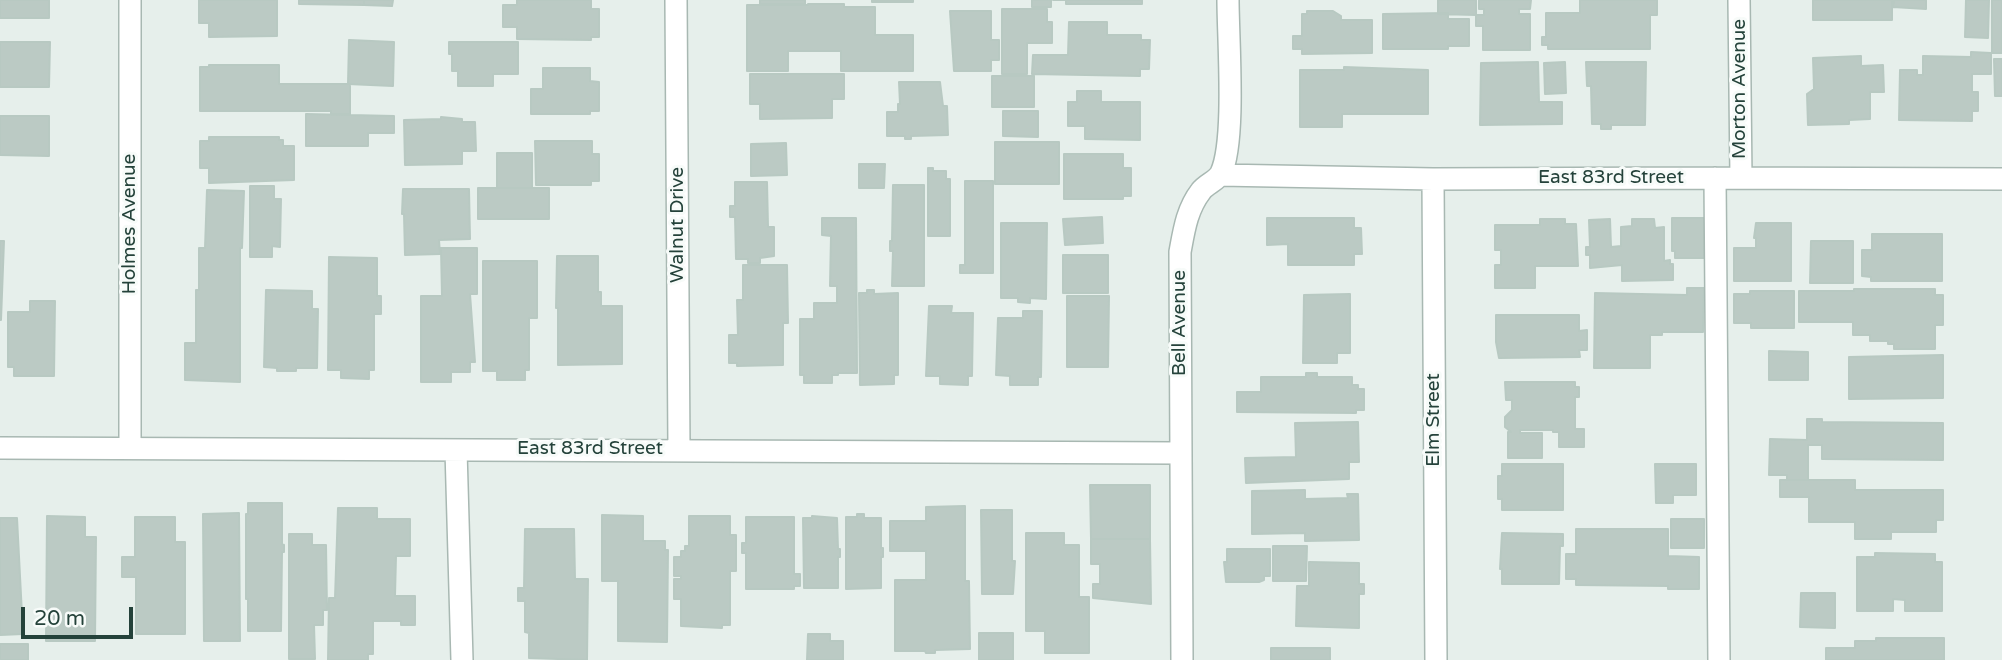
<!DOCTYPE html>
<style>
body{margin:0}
#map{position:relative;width:2002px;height:660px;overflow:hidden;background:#e6efeb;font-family:"Varela Round",sans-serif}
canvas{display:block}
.scale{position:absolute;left:21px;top:607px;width:112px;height:32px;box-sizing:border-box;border:4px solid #24423a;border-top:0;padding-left:9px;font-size:21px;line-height:24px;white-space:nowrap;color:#24423a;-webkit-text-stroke:5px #f7fbf9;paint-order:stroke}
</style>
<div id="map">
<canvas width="2002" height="660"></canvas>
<div class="scale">20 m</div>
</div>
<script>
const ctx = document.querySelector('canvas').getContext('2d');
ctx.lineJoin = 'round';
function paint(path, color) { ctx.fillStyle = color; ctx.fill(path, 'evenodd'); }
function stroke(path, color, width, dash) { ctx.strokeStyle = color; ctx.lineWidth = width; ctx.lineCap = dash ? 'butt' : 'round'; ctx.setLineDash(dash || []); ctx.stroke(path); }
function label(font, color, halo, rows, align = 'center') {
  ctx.font = font + ' "Varela Round",sans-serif'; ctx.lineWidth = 6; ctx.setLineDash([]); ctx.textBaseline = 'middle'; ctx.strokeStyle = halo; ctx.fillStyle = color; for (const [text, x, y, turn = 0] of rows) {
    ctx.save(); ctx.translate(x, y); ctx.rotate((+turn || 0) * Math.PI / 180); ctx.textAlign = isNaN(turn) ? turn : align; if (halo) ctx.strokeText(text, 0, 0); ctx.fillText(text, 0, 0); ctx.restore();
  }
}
const building = new Path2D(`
 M0 0H49V18H0Z
 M199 0H277V36L209 37V23H199Z
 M299 0H364V5L299 4Z
 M364 0H393L392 6 364 5Z
 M517 0H591V9H599V37H591V40L517 39V27H503V5H517Z
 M760 0H805V4H760Z
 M872 0H913V2H872Z
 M1032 0H1051V7H1032Z
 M1053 0H1142V4H1066V0Z
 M1438 0H1476V15L1438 14Z
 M1479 0H1531L1530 9H1519V14H1530V50H1483V26H1476V15H1484V9H1479Z
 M1580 0H1657V15H1650V49H1548V45H1542V37H1546V13H1580Z
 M1813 0H1892V20H1813Z
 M1894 0H1926V9L1893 7Z
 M1966 0H1989L1988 38 1965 37Z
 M1992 0H2002V53H1992Z
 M808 4H844V7H875V35H913V71H841V51H788V71H747V5H808Z
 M1002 9H1047V22H1052V43H1027V74H1002Z
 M950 11H991V40H999V60H991V71H954Z
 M1307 11H1333L1341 16V20H1372V53L1302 54V49H1293V36H1302V14H1307Z
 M1448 13V19H1469V46H1448V49H1383V14Z
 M1069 22H1107V35H1141V40H1150L1149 69H1140V76L1032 74 1033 55H1068Z
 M349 40 394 42 393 86 348 84Z
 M0 42H50L49 87H0Z
 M449 42H518V74H493V86H458V71H452V54H449Z
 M1971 52 1991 53V74H1972V92H1978V111H1972V121L1899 120 1900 70H1917V75H1923V56L1971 57Z
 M1861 56V66L1883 65 1884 92H1870V119L1849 120V124L1808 125 1807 94 1814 89 1813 58Z
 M1994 59H2002V96H1995Z
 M1538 62 1539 102H1562V124L1480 125 1481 63Z
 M1565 62 1566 93 1545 94 1544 63Z
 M1586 62H1646L1645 125H1611V129H1601V124H1592L1591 86H1587Z
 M209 65H279V84H350V114H331V111H200V67H209Z
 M1344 67 1428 70V114H1342V127H1300V70H1344Z
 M543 68H590V81L599 82V111H590V114H531V89H543Z
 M750 74H844V99H832V118L760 119V104H750Z
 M992 76H1034V107H992Z
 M899 82H940L943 106H947L948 135 911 136V139H905V136H887V112H898V104H900Z
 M1077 91H1101V102H1140V140L1085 139V126H1068V102H1077Z
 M1003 111H1038V137L1003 136Z
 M306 114 394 116V133H368V146H306Z
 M0 116H49V156L0 155Z
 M441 117 462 119V122H475L476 151H462V164L405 165 404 120 441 119Z
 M209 137H279V140H283V146H294V180L209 183V168H200V141H209Z
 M535 141H592V154H599V181H591V185H536Z
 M995 142H1059V184H995Z
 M786 143 787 175 751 176V144Z
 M497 153H532V188H497Z
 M1064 154H1123V168H1131V196H1123V199H1064Z
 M859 164H885L884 188H859Z
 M928 168H933V171H946V179H950V236H928Z
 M965 181H993V273H960V265H965Z
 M735 182H767L768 227H774V256L760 258V263H748V259H736L735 217H730V206H735Z
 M893 185H924V286H892L893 251H890V241H892Z
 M250 186H274V199H281L280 247 272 246V257H250Z
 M478 188H549V219H478Z
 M403 189H469L470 239 439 240 440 254 405 255 404 214H402Z
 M207 190 244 191 242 248H240V382L185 380V343H196V290H199V248H205Z
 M1102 217 1103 243 1065 245 1063 219Z
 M822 218H856L857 373H838V375H832V383H804V375H800V319H814V303H837V286H830L831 236 822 235Z
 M1267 218H1354V228H1361L1362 254H1354V265H1288V244L1267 245Z
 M1672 218H1704V258H1675V251H1672Z
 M1540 219H1565V224H1576L1578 266H1535V288H1495V265H1501V250H1495V225H1540Z
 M1610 219 1611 247 1621 246V227L1632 226V219H1654L1655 228 1664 227V261L1670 260V264H1673V280L1622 281V265L1590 268V255H1586V247H1590L1589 220Z
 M1001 223H1047L1046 299 1030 298V303L1018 302V298H1001Z
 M1756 223H1791V281H1734V248H1756V238H1754Z
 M1872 234H1942V281H1871V277L1862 276V250H1872Z
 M0 241H4L1 320H0Z
 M1811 241H1853V283H1810Z
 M441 248H477V294H470L475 362H470V372H451V382H421V296H442Z
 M1063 255H1108V293H1063Z
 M557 256H598V292H601V306H622V364L558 365V308H556Z
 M329 257 377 258V296H381V314H374V370H369V379L341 378V370H328Z
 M483 261H537V318H529V370H525V380H497V371H483Z
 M743 265H787L788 323H783V365L737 366V363H729V335H738L737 300H743Z
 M1687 288H1704L1703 332H1662V335H1650V368H1594L1595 293 1687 295Z
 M1854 289H1935V295H1943V325H1935V349H1894V344H1888V341H1870V335H1853V322H1799V291H1854Z
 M266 290 312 291V309H318L317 368H296V371H277V368L264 367Z
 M867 290H874V294L898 293V375H894V384L860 385 859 293H867Z
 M1750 291H1794V328H1751V323H1734V294H1750Z
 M1350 294V353H1337V363H1303L1304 295Z
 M1067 296H1109L1108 367H1067Z
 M30 301H55L54 376H14V367H8V312H30Z
 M929 306H952L951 313H973L972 376H968V385L940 384V376H926Z
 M1023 311H1042L1041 377H1038V385H1010V376L996 375 998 318H1023Z
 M1496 315H1579V331L1587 330V350H1579L1580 357 1499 358 1496 342Z
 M1769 351 1808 352V380H1769Z
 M1943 355V398L1849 399V357Z
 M1306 373H1317V377H1352V385H1358V389H1364V410H1356V413L1237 412V392H1261V377H1306Z
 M1505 382H1575V387H1579V397H1575V429H1584V447H1559V432H1553V430H1520V433H1542V458H1508V432H1511L1505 427V417L1512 410V400H1506Z
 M1807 419H1822V422L1943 423V460L1822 459V445H1808V480H1787V475H1769L1770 439 1807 440Z
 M1358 422 1359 462H1349V479L1246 483 1245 458 1296 457 1295 423Z
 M1502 464H1563V510H1502V499H1498V476H1502Z
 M1655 464H1696V495H1673V503H1656Z
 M1780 480H1855V490H1943V520H1936V532H1891V539H1855V522H1809V497H1780Z
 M1090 485H1150V539H1091Z
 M1305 490V499L1348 498 1347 494H1358L1359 540 1305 541V533L1252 534V491Z
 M248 503H282V544L284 545V552H282L281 631H248V599H246V514H248Z
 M965 506V581H969L970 649 935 650V653H926L925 651H895V580H926V551H890V521H926V507Z
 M338 508H377V519H410V556H396L395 596H415V625H401V621H373V654H368V660H328L329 598H335Z
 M981 510H1012V561H1015L1013 594H982Z
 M239 513 240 641H204L203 514Z
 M857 514H864V518H881V548H883V557H881V588L846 589V517H857Z
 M602 515 643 516V541H665V550H668L667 642 618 641V581H602Z
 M47 516 85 517V537H96L95 641H46Z
 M689 516H730V535H736V571H730V625H722V628L681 626V599H674V579H681V576H674V557H681V551H685V546H689Z
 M812 516 837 518 838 549H840V557H838V588H804L803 518H812Z
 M135 517H175V542H185V634H136V577H122V557H135Z
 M746 517H794V574H800V586H794V589H746V553H742V543H746Z
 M0 518H17L23 634 0 635Z
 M1671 519H1704V548H1671Z
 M525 529H574L575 579H588L587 660 529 658V633L525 632V601H518V588H524Z
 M1576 529H1668V556L1699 557V589H1668V586L1576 585V579H1566V554H1576Z
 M1026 533H1064V545H1079V597H1089V653H1045V631H1026Z
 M1502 533 1563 534V546H1560L1559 584H1502V569H1500Z
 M289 534H312V545H326L327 610H323V625H314L315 659H289Z
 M1091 539H1150L1151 604 1093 598V584H1100V564H1091Z
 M1273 546H1307L1306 581H1273Z
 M1227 549H1270V576H1264V580L1259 582H1226L1224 562H1227Z
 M1875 553 1935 554V562H1942V611H1905V600L1893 599V611H1857V557H1875Z
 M1309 562 1359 563V584H1364V594H1359V628L1296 626 1297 586H1309Z
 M1801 593H1835V628L1800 627Z
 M979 633H1013V660H979Z
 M808 634H830V641H843V660H807Z
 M1876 638H1944V660H1826V648H1855V641H1876Z
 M0 644H28V660H0Z
 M1271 648H1330V660H1271Z`);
const minor = new Path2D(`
 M676 0 679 449
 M1739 0 1741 178
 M1220 175 1433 179 1715 178 2002 179
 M1715 178 1719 660
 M1433 179 1436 660
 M0 448 1179 453
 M130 448V0
 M456 450 462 660
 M1182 660 1180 252C1184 230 1187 209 1201 191 1206 184 1217 181 1221 173 1236 141 1228 39 1228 0`);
const streetNames = [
 ["Morton Avenue",1740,89,-90],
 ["East 83rd Street",1611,178],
 ["Holmes Avenue",130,224,-90],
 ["Walnut Drive",678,225,-90],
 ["Bell Avenue",1180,323,-90],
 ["Elm Street",1434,420,-90],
 ["East 83rd Street",590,449]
];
paint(building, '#bbcac4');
stroke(building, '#b8c9c2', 2);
stroke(minor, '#a8b8b2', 24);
stroke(minor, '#fff', 21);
label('19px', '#24423a', '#f7fbf9', streetNames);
</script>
